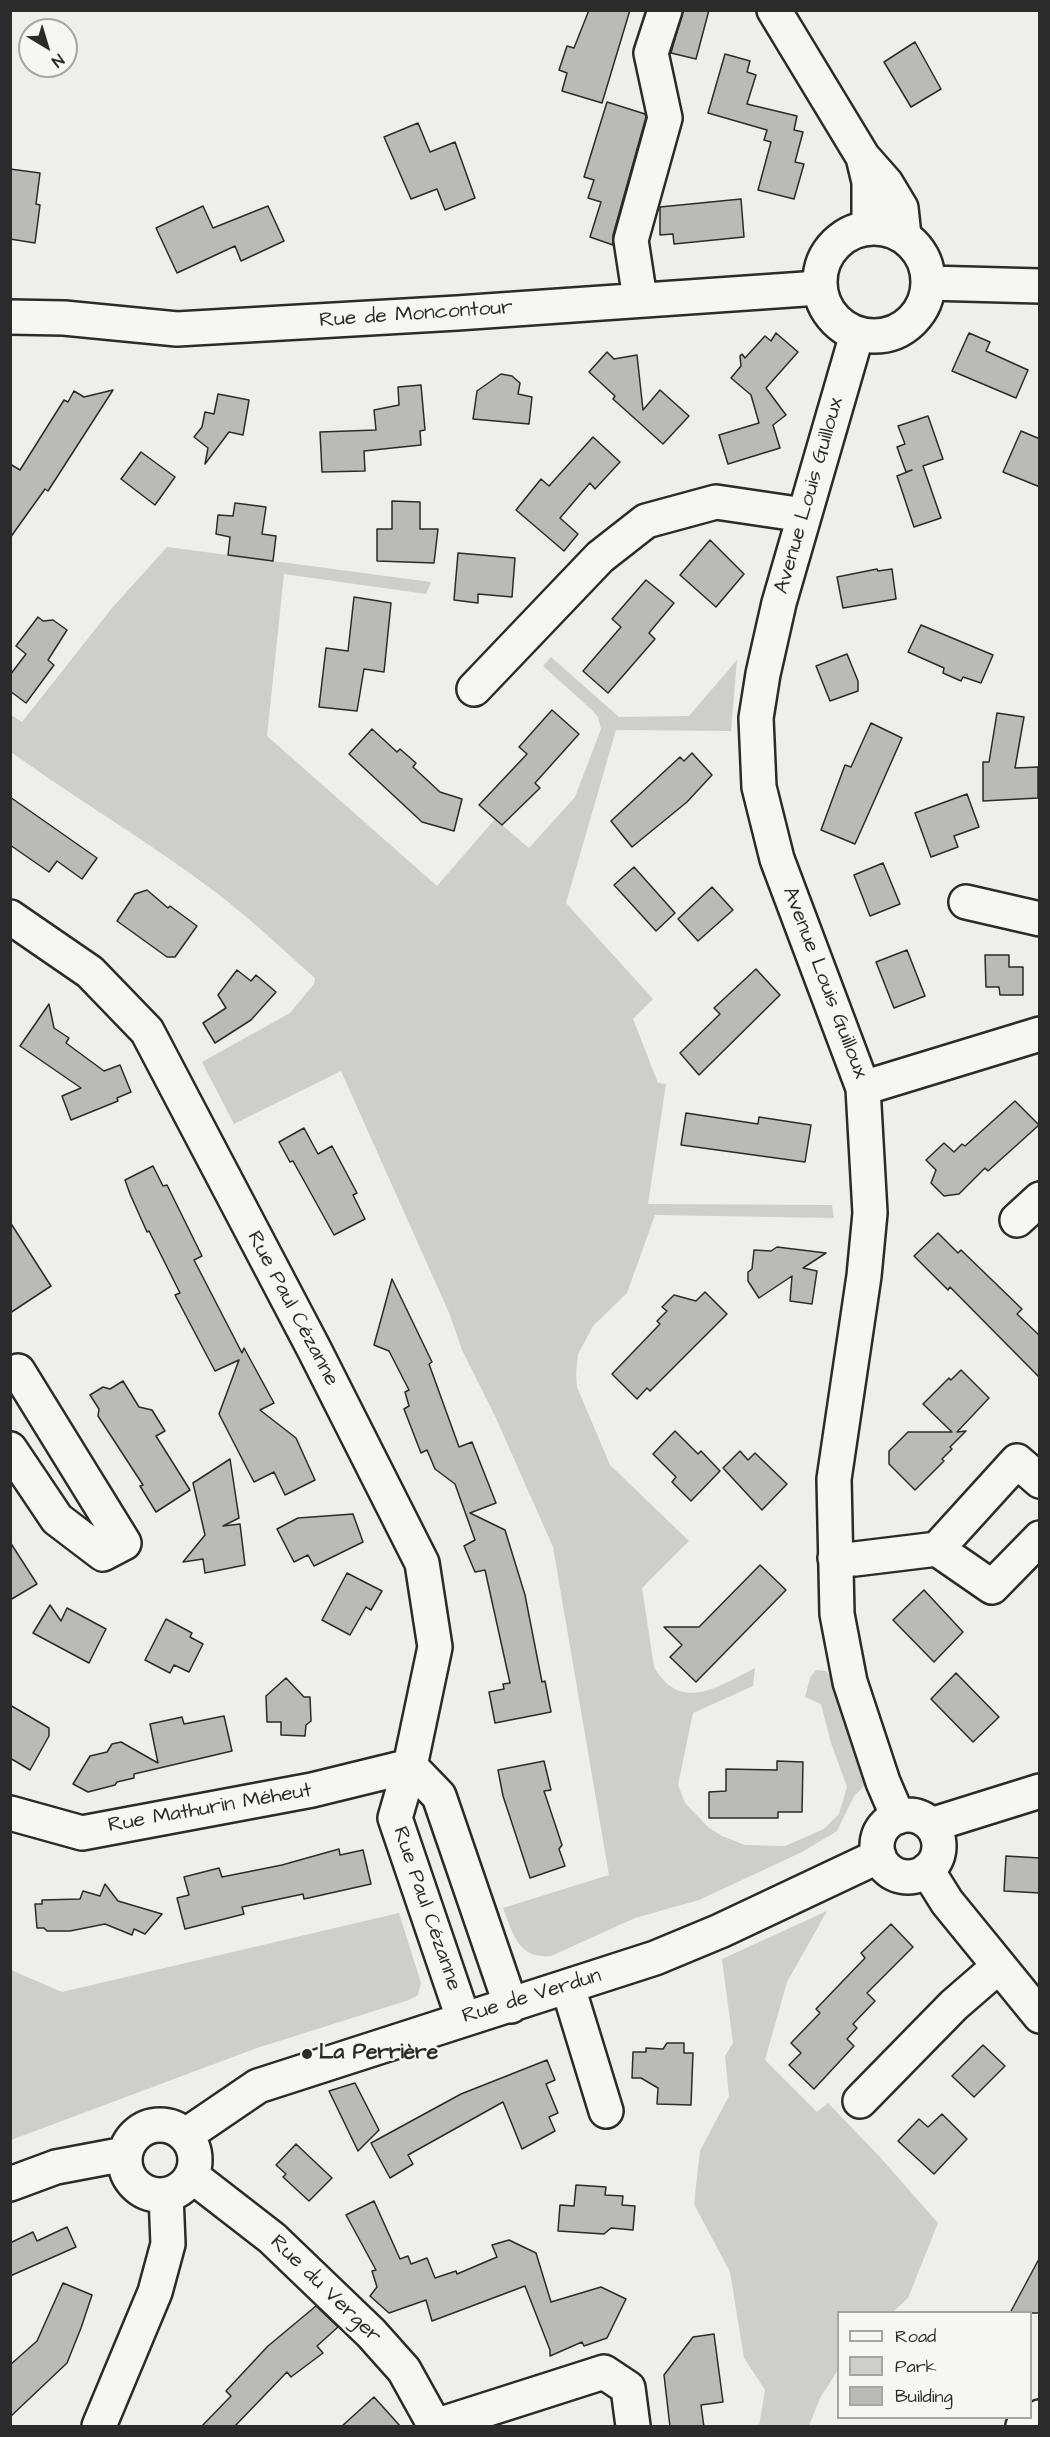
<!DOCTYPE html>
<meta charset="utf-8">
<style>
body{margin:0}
#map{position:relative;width:1050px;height:2437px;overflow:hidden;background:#eeeeea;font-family:"Architects Daughter",sans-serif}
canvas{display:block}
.frame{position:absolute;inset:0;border:12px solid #2b2b2b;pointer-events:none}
.legend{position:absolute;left:837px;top:2311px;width:195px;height:108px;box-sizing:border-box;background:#f6f6f2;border:2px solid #a5a5a2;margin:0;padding:8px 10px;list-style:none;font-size:18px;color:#2b2b2b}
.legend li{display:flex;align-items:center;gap:12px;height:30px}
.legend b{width:30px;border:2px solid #a5a5a2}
.north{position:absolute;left:18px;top:18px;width:60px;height:60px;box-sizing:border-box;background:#f6f6f2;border:2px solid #a5a5a2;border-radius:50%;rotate:142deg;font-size:16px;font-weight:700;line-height:24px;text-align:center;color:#2b2b2b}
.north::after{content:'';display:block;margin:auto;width:21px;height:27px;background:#2b2b2b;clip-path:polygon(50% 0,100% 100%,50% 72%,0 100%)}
</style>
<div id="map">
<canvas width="1050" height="2437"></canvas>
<div class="frame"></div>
<ul class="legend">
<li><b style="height:8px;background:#f6f6f2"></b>Road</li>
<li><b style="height:16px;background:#cececa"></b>Park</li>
<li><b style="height:16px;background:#babab7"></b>Building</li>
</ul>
<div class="north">N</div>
</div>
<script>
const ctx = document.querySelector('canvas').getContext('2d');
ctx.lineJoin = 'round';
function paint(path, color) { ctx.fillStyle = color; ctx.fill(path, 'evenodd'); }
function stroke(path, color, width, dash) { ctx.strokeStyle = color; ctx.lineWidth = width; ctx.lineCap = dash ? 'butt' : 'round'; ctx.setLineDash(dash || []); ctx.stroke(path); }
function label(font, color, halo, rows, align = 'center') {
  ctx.font = font + ' "Architects Daughter",sans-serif'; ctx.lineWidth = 5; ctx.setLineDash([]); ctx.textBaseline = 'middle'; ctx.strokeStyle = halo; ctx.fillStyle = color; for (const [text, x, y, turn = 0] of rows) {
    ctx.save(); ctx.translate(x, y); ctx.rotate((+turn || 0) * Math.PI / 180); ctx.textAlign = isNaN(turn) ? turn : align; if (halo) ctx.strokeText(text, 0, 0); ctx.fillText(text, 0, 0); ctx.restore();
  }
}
const green = new Path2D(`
 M167 547 431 582 426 594 284 574 267 736 437 886 495 819 529 848 575 797 601 729 598 717 592 710 543 666 551 657 619 717 689 716 737 660 731 731 616 730 566 903 653 999 633 1019 658 1083 666 1084 648 1204 832 1205 834 1218 655 1215 627 1293 593 1326 578 1354 576 1373 577 1387 610 1465 689 1541 642 1588 654 1667C681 1714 719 1686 755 1668L753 1686 693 1713 678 1785 685 1803 709 1828 722 1836 745 1845 785 1846 824 1829 839 1814 847 1787 831 1743 821 1704 805 1697 810 1678 816 1670 826 1671 838 1685 867 1783 854 1796 837 1831 802 1852 699 1900 635 1918 551 1956C518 1959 513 1934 503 1908L609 1875 553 1547 495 1416 462 1350 450 1315 341 1071 234 1124 202 1062 290 1013 314 984 315 978C283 950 252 920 218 894 151 843 79 801 11 752L10 714 22 722 112 608Z
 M827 1911 787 1982 765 2060 817 2112 828 2103 879 2156 938 2223 908 2298 893 2312H838V2370L820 2398 809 2426H759L765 2390 744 2358 730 2272 694 2204 700 2151 729 2096 725 2056 733 2043 722 1959Z
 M399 1913 421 1983 418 1995 409 2000 257 2048 11 2140V1970L62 1992Z`);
const building = new Path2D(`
 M589 10H630L602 103 562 91 567 73 559 70 567 46 574 48Z
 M683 10H709L696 59 671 53Z
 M915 42 941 89 911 107 884 62Z
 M725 54 750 61 747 72 756 75 747 104 797 116 794 130 803 132 795 162 804 164 794 199 758 190 771 142 764 140 767 130 708 113Z
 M607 102 645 114 646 117 613 235V245L590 237 601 202 588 198 594 180 584 177Z
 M418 123 430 152 455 142 475 198 445 210 437 189 411 199 384 137Z
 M10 169 40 173 36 204 40 205 35 243 10 239Z
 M741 199 744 237 674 244 673 234 660 235V207Z
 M203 206 213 228 268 206 284 241 241 261 235 246 177 273 156 228Z
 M776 333 798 352 766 388 786 415 773 425 780 448 728 464 719 435 759 423 751 395 731 378 741 366 740 356 742 354 745 358 765 336 771 341Z
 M969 333 990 342 986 351 1028 370 1016 398 952 371Z
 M607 352 614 359 637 355 643 410 660 390 689 416 663 444 613 399 615 396 589 372Z
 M501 374 512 376 520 383 518 394 532 397 529 424 473 419 477 391Z
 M421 385 425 430 420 431 421 445 364 451 365 471 322 472 320 432 376 430 374 410 399 405 398 387Z
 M113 390 48 491 45 489 10 538V464L20 470 64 400 68 402 74 391 84 397Z
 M218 394 249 400 243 435 229 432 205 464 208 448 194 437 202 427 205 412 214 414Z
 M928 416 943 459 923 466 941 518 914 527 897 476 912 470 906 472 897 447 905 444 898 426Z
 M1021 431 1040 439V487L1003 472Z
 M593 437 620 462 595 489 590 483 560 518 578 534 564 551 516 510 541 479 549 486Z
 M141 452 175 477 155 505 121 479Z
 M392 501 420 502V529H438L434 563 377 561V529H392Z
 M235 503 266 507 262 534 276 536 273 561 228 555 230 537 216 534 218 515 233 516Z
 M710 540 744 574 716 607 680 575Z
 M458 553 515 558 512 597 478 594V603L454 600Z
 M877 569 878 571 892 569 896 599 843 608 837 577Z
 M646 580 674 603 649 633 655 639 608 693 583 671 621 627 612 619Z
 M354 597 391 603 384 672 364 669 357 711 319 707 326 648 348 651Z
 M38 617 43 621 53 620 67 630 48 660 54 665 26 703 10 691V675L26 654 16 646Z
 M921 625 993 655 981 683 963 677 961 681 943 673 944 668 908 652Z
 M847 654 858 681V691L830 701 816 666Z
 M552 710 579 734 535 783 540 788 502 825 479 805 527 754 519 747Z
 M997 713 1024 717 1015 768 1038 767V798L983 801V762H989Z
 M871 723 902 738 855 844 821 830 845 765 851 767Z
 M372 729 397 752 400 749 416 763 413 767 440 792 462 799 454 831 422 822 349 754Z
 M692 753 712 775 687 802 632 847 611 821 680 757 684 761Z
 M967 794 979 827 954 836 958 847 931 857 915 813Z
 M10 797 97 858 82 879 57 861 49 872 10 845Z
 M883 863 900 904 870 916 854 875Z
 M634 867 675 913 656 931 614 885Z
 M712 887 733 910 698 941 678 919Z
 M147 890 168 908 170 906 197 926 175 957H167L117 921 135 894Z
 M907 950 925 996 894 1008 876 962Z
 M985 955H1009V967H1023V995H1000L999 987H986Z
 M756 969 780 995 699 1075 680 1053 720 1014 714 1008Z
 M237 970 251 981 256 975 276 992 251 1020 215 1043 203 1023 226 1008 218 995Z
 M49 1004 54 1028 69 1038 66 1043 104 1071 120 1065 131 1092 117 1098 118 1101 71 1120 62 1096 81 1088 20 1046Z
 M1015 1101 1039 1125 988 1171 985 1168 959 1194 944 1196 931 1183 936 1170 926 1160 944 1143 954 1152 962 1144 965 1146Z
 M686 1113 758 1124 759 1117 811 1125 805 1162 681 1145Z
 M304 1128 318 1154 332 1146 357 1193 353 1195 365 1219 334 1235 293 1161 290 1162 279 1142Z
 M153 1166 163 1186 167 1185 202 1256 194 1260 242 1353 244 1348 274 1403 260 1410 296 1438 315 1480 285 1495 274 1472 254 1482 219 1414 239 1360 215 1371 175 1295 180 1293 149 1231 147 1232 130 1194 125 1180Z
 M10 1222 51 1286 10 1313Z
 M938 1233 958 1253 961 1250 1022 1309 1017 1314 1040 1336V1378L950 1287 948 1290 914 1256Z
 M777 1247 826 1253 803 1268 817 1271 812 1304 790 1301 792 1276 759 1298 748 1281V1272L752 1269 754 1250 771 1251Z
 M392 1279 432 1362 429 1364 459 1447 472 1442 496 1503 470 1513 505 1530 525 1595 542 1682 545 1681 551 1712 495 1723 489 1692 504 1689 503 1684 510 1683 485 1570 475 1572 464 1546 475 1540 455 1484 435 1469 427 1450 421 1453 404 1409 409 1406 405 1392 409 1390 389 1351 374 1345Z
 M705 1292 727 1314 650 1391 647 1388 637 1399 612 1374 660 1324 657 1321 667 1311 662 1307 674 1295 696 1301Z
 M961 1370 989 1398 957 1432 966 1431 950 1447 952 1449 942 1459 944 1461 915 1490 889 1464V1451L908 1432H952L923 1404 949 1378 951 1380Z
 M123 1381 139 1407 152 1410 165 1431 156 1436 190 1490 156 1512 140 1486 143 1485 98 1416 99 1409 90 1395 103 1387 110 1389Z
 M675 1431 698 1454 701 1451 720 1471 691 1501 672 1482 676 1477 653 1454Z
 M740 1451 748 1460 755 1453 787 1484 762 1510 723 1468Z
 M230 1459 239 1518 223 1526 240 1524 245 1565 205 1573 203 1559 183 1562 205 1535 193 1483Z
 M353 1514 363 1542 314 1566 308 1555 294 1562 277 1529 298 1518Z
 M10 1542 37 1584 10 1600Z
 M760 1565 786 1590 696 1682 670 1657 682 1645 664 1627H699Z
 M347 1573 382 1591 371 1610 366 1607 350 1635 322 1620Z
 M924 1590 963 1632 934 1662 893 1620Z
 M50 1605 61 1621 67 1608 106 1629 89 1663 33 1633Z
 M166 1619 192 1633 190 1637 203 1644 189 1672 174 1665 170 1673 145 1660Z
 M956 1673 999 1717 973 1742 931 1699Z
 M286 1678 304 1697H310L311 1721 306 1725 305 1736 281 1735V1722H267L266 1696Z
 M10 1705 49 1728V1736L30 1770 10 1758Z
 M224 1716 232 1751 134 1774V1778L117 1782 115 1785 88 1792 73 1784 90 1756 107 1752 112 1744 121 1742 158 1763 150 1724 182 1717 184 1724Z
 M544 1761 551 1790 544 1791 562 1845 559 1849 565 1866 530 1878 503 1796 498 1770Z
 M777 1761 803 1762 802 1812H778V1818H709V1792L726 1791V1769L777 1770Z
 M339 1849 340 1855 363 1850 371 1884 304 1899 303 1894 242 1907 244 1914 185 1929 177 1898 189 1895 184 1877 219 1868 222 1877 282 1865Z
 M1006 1856 1040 1858V1893L1004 1891Z
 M105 1884 118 1901 162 1914 145 1934 134 1929 132 1935 105 1924 70 1931H47L44 1928H37L35 1904H42V1900L80 1899 83 1891 100 1896Z
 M891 1924 913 1947 867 1993 875 2001 853 2024 857 2028 847 2039 854 2046 814 2089 789 2065 801 2053 791 2043 820 2013 816 2009 865 1958 861 1953Z
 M667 2043H684V2053H693L691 2105 657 2104 658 2088 641 2078H632L633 2052H646V2048L663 2049Z
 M983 2045 1005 2066 974 2097 952 2076Z
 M547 2060 555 2080 546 2084 558 2113 549 2117 555 2131 522 2149 503 2102 408 2155 413 2164 390 2178 371 2143 461 2094Z
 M355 2083 379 2130 358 2151 329 2091Z
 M942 2114 967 2139 934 2174 898 2141 919 2119 928 2127Z
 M296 2144 332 2178 309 2201 283 2177 286 2174 276 2165Z
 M576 2185 606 2187 605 2195 623 2196 622 2205 635 2206 633 2230 611 2228 604 2234 558 2231 560 2205 574 2206Z
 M374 2201 400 2259 408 2256 411 2264 427 2258 435 2278 456 2271 457 2274 497 2257 492 2245 509 2240 536 2253 551 2302 601 2287 626 2299 607 2338 584 2346 582 2342 550 2356V2350L525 2286 432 2321 426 2300 389 2313 370 2296 377 2287 372 2271 376 2270 346 2215Z
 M67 2227 76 2247 10 2276V2243L33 2232 37 2241Z
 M1040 2257V2313H1010Z
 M63 2283 92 2295 81 2328 67 2363 10 2417V2365L37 2341Z
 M316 2306 338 2327 317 2346 323 2353 291 2377 287 2372 234 2427H201L231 2396 226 2391 268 2346Z
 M714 2334 723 2402 701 2405 704 2427H670L664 2375 693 2337Z
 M374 2397 401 2427H341Z`);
const minor = new Path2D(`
 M774 10 863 157 886 183 901 208 904 236
 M863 157 869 182V227
 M640 299 631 240 665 118 651 53 665 10
 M10 317 64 318 177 329 457 313 819 288
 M857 334 779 603 763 674 756 718 759 787 777 859 863 1088 870 1213 864 1276 834 1479 837 1614 850 1682 883 1782 898 1817
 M474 689 600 557 646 521 716 502 804 515
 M966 902 1040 919
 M10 917 90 972 147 1031 314 1349 422 1563 435 1647 410 1766 312 1790 82 1833 10 1813
 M863 1088 1040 1034
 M1017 1220 1040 1199
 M10 1375 18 1371 124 1543 103 1554 57 1519 10 1449
 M937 1549 1017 1461 1040 1481
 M835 1558 855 1559 937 1549 992 1587 1040 1538
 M877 1846a31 31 0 1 1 62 0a31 31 0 1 1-62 0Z
 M931 1825 1040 1791
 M927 1870 947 1902 1040 2016
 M568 1987 606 2111
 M463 2018 395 1818 410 1766 439 1796 511 2006
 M860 2101 954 2005 999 1966
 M125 2160a35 35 0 1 1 70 0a35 35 0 1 1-70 0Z
 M186 2135 258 2086 655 1958 720 1931 879 1856
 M192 2176 272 2238 371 2333 404 2370 435 2426
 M10 2184 56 2167 125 2154
 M99 2426 155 2292 168 2244 166 2195
 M435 2426 604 2372 628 2388 633 2426
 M1023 2426 1040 2417`);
const major = new Path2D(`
 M820 282a54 54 0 1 1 108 0a54 54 0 1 1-108 0Z
 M928 283 1040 286`);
const markers = [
 [307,2054,6,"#2b2b2b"]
];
const streetNames = [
 ["Rue de Moncontour",416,315,-4],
 ["Avenue Louis Guilloux",810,496,-74],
 ["Avenue Louis Guilloux",824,983,69],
 ["Rue Paul Cézanne",292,1309,62],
 ["Rue Mathurin Méheut",210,1809,-10],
 ["Rue Paul Cézanne",426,1909,71],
 ["Rue de Verdun",532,1997,-17],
 ["Rue du Verger",325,2290,44]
];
const poiNames = [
 ["La Perrière",319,2054]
];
paint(green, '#cececa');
paint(building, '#babab7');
stroke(building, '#2b2b2b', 1.5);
stroke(minor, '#2b2b2b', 38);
stroke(major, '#2b2b2b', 38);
stroke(minor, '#f6f6f2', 33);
stroke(major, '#f6f6f2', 33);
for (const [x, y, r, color] of markers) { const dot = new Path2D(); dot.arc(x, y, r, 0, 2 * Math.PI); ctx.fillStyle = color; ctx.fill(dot); stroke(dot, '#f6f6f2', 2); }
label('21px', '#2b2b2b', '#f6f6f2', streetNames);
label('bold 21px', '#2b2b2b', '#f6f6f2', poiNames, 'left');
</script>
